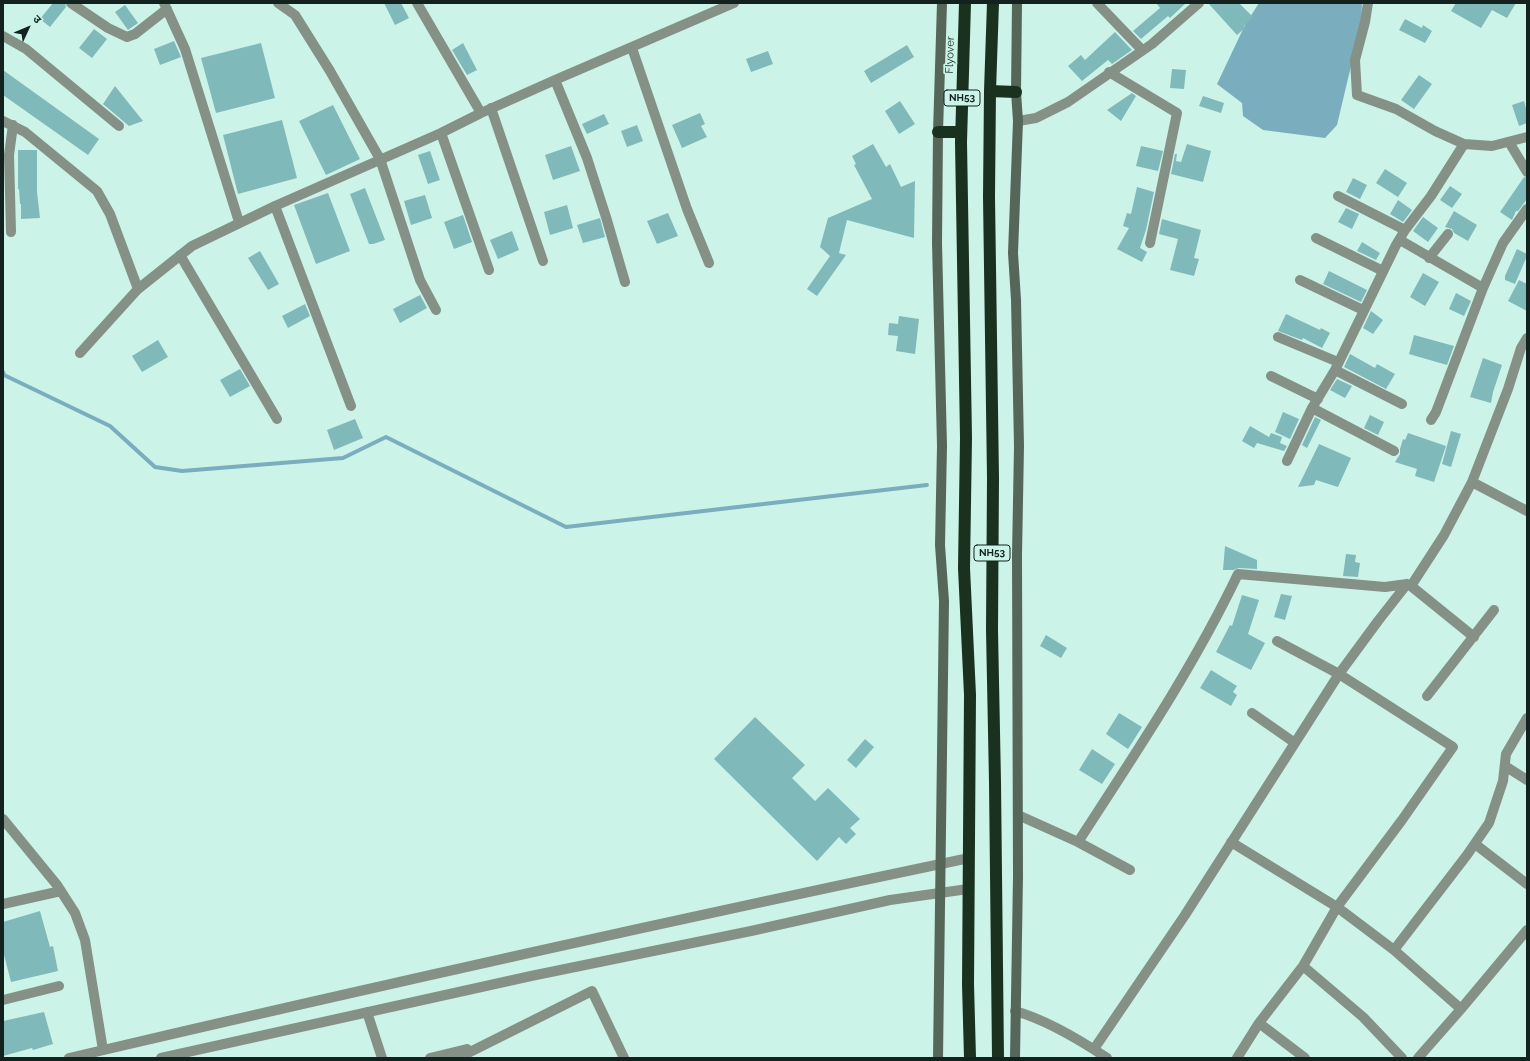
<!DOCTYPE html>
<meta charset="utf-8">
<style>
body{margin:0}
#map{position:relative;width:1530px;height:1061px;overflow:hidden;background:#ccf3e7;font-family:Raleway,"Noto Sans Devanagari",sans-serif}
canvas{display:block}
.frame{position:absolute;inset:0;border:4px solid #13221e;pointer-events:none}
.north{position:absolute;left:8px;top:8px;width:40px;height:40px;-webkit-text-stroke:3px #ccf3e7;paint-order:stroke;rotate:46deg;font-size:11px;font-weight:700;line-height:16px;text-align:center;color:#13221e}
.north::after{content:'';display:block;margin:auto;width:14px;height:18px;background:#13221e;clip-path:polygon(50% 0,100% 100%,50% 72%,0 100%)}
</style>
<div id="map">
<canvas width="1530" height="1061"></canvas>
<div class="frame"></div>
<div class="north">उ</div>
</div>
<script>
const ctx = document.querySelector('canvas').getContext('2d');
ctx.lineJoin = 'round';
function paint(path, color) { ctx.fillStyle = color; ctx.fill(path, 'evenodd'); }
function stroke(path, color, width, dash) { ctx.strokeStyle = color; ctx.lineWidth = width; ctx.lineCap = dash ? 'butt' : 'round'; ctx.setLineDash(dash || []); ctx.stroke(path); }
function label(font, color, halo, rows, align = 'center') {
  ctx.font = font + ' Raleway,sans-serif'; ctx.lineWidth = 3.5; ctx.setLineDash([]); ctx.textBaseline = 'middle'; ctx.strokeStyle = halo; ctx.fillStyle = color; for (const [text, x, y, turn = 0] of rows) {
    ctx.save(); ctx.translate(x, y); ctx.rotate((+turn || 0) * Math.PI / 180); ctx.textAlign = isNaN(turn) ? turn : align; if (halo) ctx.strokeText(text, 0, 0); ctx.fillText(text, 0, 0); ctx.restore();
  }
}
const water = new Path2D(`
 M1259 3H1362L1361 24 1337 125 1325 138 1263 130 1243 116 1242 103 1217 84 1245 25Z`);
const stream = new Path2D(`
 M3 372 4 375 110 426 155 467 182 471 343 458 386 437 566 527 927 485`);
const building = new Path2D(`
 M53 3H65L66 7 50 27 40 19Z
 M384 3H401L409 18 395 25Z
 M1156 3H1186L1170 18 1168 16 1141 39 1133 31 1160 8Z
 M1208 3H1239L1253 17 1244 26 1245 28 1237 35Z
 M1456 3H1516L1507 18 1492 10 1481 28 1451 11Z
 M125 5 138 23 128 30 115 12Z
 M1405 19 1422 28 1423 25 1432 31 1425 43 1399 30Z
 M94 29 107 39 92 58 79 48Z
 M1115 32 1132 50 1112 64 1108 60 1082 81 1068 66 1081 55 1085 60Z
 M174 41 181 57 160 65 154 49Z
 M261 43 275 98 216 113 201 58Z
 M463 43 477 70 467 75 452 50Z
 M907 45 914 57 871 83 864 71Z
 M768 51 773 64 751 72 746 59Z
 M1172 69 1186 70 1184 89 1170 88Z
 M3 70 99 139 88 155 3 95Z
 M1419 75 1432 84 1414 109 1401 100Z
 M115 86 143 121 129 126 103 104Z
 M1132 93 1136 96 1121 121 1107 110Z
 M1203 96 1224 103 1221 113 1199 106Z
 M900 101 915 124 899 134 885 111Z
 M1524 101 1527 112V123L1519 126 1512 105Z
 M333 105 360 159 326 175 299 121Z
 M700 113 705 124 701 126 707 137 682 148 672 125Z
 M604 114 609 124 587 134 582 124Z
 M282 120 297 178 238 194 223 135Z
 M637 125 643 141 627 147 621 131Z
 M873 144 886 167 890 164 901 187 915 181 914 238 847 220 839 253 846 255 817 296 807 289 830 256 820 247 828 218 872 199 854 165 856 164 852 156Z
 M1187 144 1211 151 1203 182 1171 174 1175 154H1177L1176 161 1181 162Z
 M571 146 580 171 553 180 545 155Z
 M1141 146 1163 151 1158 171 1136 166Z
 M18 150H37V192L40 218 21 219V204H20L19 189H18Z
 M430 151 440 180 428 184 418 155Z
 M1385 169 1407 183 1398 197 1376 183Z
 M1524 177 1527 178V199L1518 211H1516L1512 220 1500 212Z
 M1353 178 1367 185 1360 199 1346 192Z
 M1450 186 1462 194 1452 208 1440 200Z
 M1137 187 1154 192 1146 230 1140 248 1147 252 1142 262 1117 249 1129 228 1123 226 1127 213 1131 214Z
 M365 188 385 240 373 244H369L350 194Z
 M328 193 350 251 316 264 294 205Z
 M425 195 432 218 411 225 404 201Z
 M1398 200 1412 210 1403 222 1390 214Z
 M567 205 573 228 550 235 544 212Z
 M1346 208 1359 214 1352 229 1338 222Z
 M1454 211 1477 225 1468 241 1454 233 1452 229 1445 227Z
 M668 213 678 236 657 244 647 221Z
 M463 215 472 242 454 249 444 222Z
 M1423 217 1438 228 1428 242 1413 231Z
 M600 218 605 237 583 243 577 225Z
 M1162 219 1201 230 1194 258 1199 259 1194 276 1170 270 1178 239 1159 234Z
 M512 231 519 250 498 259 490 240Z
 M1362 242 1380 253 1376 260 1357 251Z
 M1517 249 1527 254V256L1515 284 1505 280V276Z
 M260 251 279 284 268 290 248 258Z
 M1329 271 1367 290 1361 302 1323 284Z
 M1423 273 1439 282 1425 306 1410 297Z
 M1519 280 1527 284V311L1508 301Z
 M1456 293 1471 301 1464 316 1449 309Z
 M420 295 427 308 400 323 393 309Z
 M305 304 310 316 288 328 282 316Z
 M1371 311 1383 320 1373 334 1363 328Z
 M1286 314 1320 330 1321 328 1330 333 1322 348 1303 338 1302 340 1278 331Z
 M899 316 919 319 915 354 896 351 898 336 888 335 889 323 898 324Z
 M1414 335 1454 346 1447 365 1409 354Z
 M158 340 168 357 142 372 132 356Z
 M1350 354 1375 368 1377 364 1395 374 1386 389 1344 367Z
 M1483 358 1502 365 1493 392 1491 403 1470 397Z
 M240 369 250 386 230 397 220 380Z
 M1337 379 1352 386 1345 398 1330 390Z
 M1283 412 1299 419 1290 439 1275 432Z
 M1370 415 1384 422 1378 435 1364 428Z
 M1315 417 1321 420 1307 448 1302 445Z
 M355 419 363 438 334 450 327 430Z
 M1250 426 1269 437 1271 433 1282 437 1280 443 1287 446 1284 451 1257 443 1254 448 1242 441Z
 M1451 431 1461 434 1451 467 1442 464Z
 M1408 433 1446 446 1434 482 1415 476 1417 469 1395 462 1400 454V449L1403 439 1405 440Z
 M1319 444 1351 458 1338 487 1316 480 1314 485 1298 487Z
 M1225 546 1257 560V569L1239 568 1233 570H1223Z
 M1346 554 1356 555 1355 562 1360 563 1358 577 1343 576Z
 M1281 594 1292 596 1285 620 1274 617Z
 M1242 595 1259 600 1248 634 1265 643 1251 670 1216 652 1230 625 1232 626Z
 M1046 635 1067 648 1061 658 1040 646Z
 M1211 670 1237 686 1233 692 1237 695 1231 706 1200 688Z
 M1119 713 1142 727 1128 749 1106 734Z
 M755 717 805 765 792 778 815 801 828 788 860 819 850 828 856 834 846 844 839 837 817 861 714 759Z
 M865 739 874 747 856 768 847 760Z
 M1092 749 1115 764 1102 784 1079 770Z
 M40 911 50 947 53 946 58 971 11 982 3 951V922Z
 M44 1012 53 1044 33 1050 32 1048 3 1056V1021Z`);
const street = new Path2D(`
 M71 3 108 28 127 37 135 34 167 9
 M164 3 185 49 239 222
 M278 3 295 15 330 71 380 159 420 280 436 310
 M417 3 481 113 555 80 734 3
 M1097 3 1142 50
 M1368 3 1365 22 1355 60 1357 95 1396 109 1435 131 1464 144 1492 146 1527 137
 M3 36 26 49 119 126
 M632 48 687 209 709 263
 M1109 72 1177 113 1150 243
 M555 80 587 158 606 217 625 282
 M491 108 543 261
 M3 121 25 132 97 191 110 214 138 289
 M1018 121 1036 118 1068 102 1152 44 1199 3
 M441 133 489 270
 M1509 142 1527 172
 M1338 196 1405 230
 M275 206 351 406
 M11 232 9 155 13 125
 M1316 238 1383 271
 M1400 240 1483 288
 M180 255 277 419
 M1429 258 1448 234
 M1300 280 1363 310
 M1278 337 1338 362
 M80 353 138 289 192 246 275 206 441 133 481 113
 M1335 370 1402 404
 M1271 376 1318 399
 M1312 408 1394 451
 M1431 420 1436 412 1483 288 1503 243 1527 209
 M1287 461 1312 408 1335 370 1396 245 1405 230 1431 196 1464 144
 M1472 482 1527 511
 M1411 586 1474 637
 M1427 696 1494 610
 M1252 713 1295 743
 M1505 766 1527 780
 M1018 815 1078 842 1130 870
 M3 819 57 885 75 913 85 940 103 1050
 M1078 842C1135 754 1193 668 1238 574L1385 587 1407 584
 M1231 842 1337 907 1394 950 1461 1009
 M1475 844 1527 884
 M3 904 61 891
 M1394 950 1467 855 1489 823 1503 781 1506 754 1527 718
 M1303 966 1363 1017 1402 1058
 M3 1000 59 986
 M1015 1011C1047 1020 1080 1040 1107 1058
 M367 1012 382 1058
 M1259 1023 1305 1058
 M1094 1049 1185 915 1339 674 1378 621 1407 584 1411 586 1444 535 1472 482 1508 389 1521 348 1527 338
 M69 1058C368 988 668 921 969 858
 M161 1058 531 976 751 931 890 900 968 889
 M430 1058 467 1049
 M458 1058 592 991 624 1058
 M1237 1058 1259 1023 1303 966 1337 907 1402 820 1453 747 1339 674 1277 641
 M1418 1058 1461 1009 1527 930`);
const secondary = new Path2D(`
 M938 1058 944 601 940 545 942 446 937 243 938 132 942 3
 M1015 1058 1018 876 1017 555 1019 446 1016 300 1013 253 1018 121 1016 92 1017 3`);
const highway = new Path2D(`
 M965 3 961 142 966 438 964 568 970 695 968 984 970 1058
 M993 3 990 91 989 197 993 478 992 630 995 782 998 1058
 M990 91 1016 92
 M938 132H961`);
const shields = [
 [962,98,36],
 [992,553,36]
];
const shieldNames = [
 ["NH53",962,98],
 ["NH53",992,553]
];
const streetNames = [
 ["Flyover",950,55,-88]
];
paint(water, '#7aadbd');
stroke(stream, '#7aadbd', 4);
paint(building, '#80b9ba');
stroke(street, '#859187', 10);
stroke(secondary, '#56675a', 10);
stroke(highway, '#1a3120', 12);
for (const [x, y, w] of shields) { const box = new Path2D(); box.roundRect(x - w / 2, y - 8, w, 16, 3); ctx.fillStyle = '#ccf3e7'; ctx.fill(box); stroke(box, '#13221e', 1); }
label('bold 10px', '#13221e', null, shieldNames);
label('11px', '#13221e', '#ccf3e7', streetNames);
</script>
